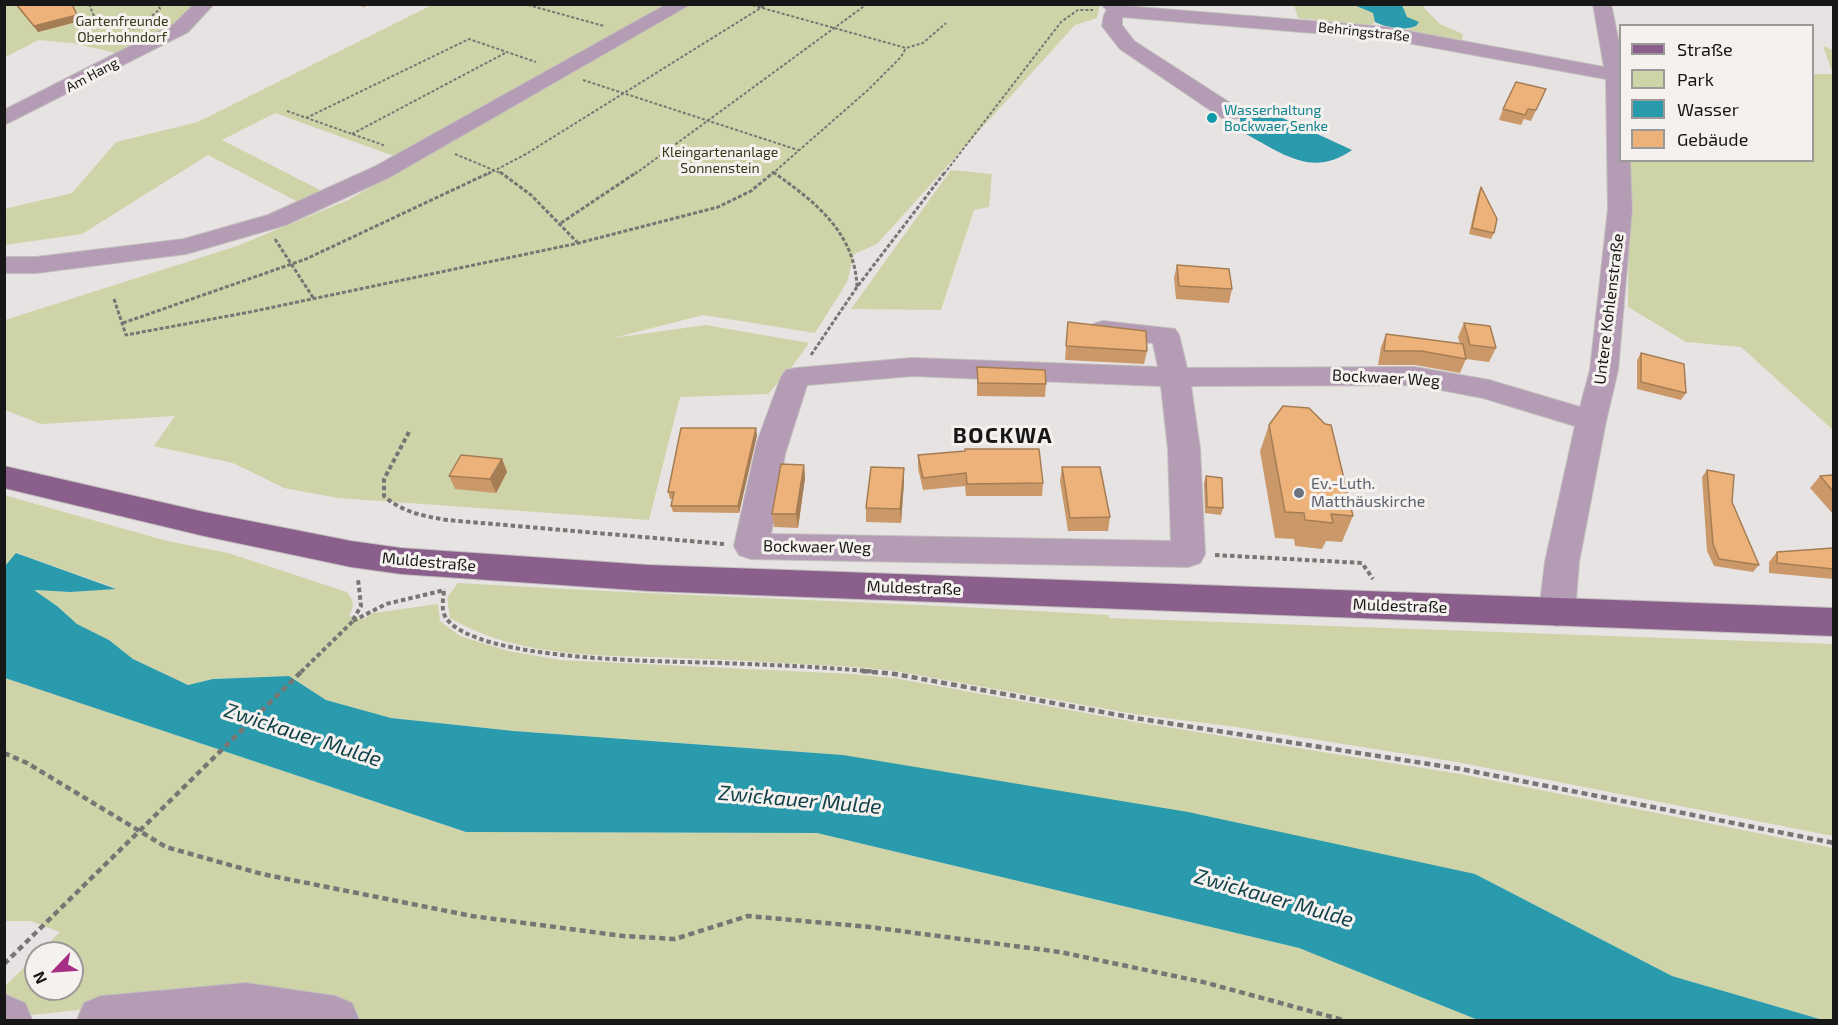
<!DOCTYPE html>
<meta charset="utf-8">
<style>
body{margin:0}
#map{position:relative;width:1838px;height:1025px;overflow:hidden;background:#e7e3e2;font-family:"Exo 2",sans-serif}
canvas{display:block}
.frame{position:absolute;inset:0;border:6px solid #181717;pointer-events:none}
.legend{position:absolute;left:1619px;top:24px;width:195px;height:138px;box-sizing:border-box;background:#f4f1ef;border:2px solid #9c9a99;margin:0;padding:8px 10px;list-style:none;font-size:18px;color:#181717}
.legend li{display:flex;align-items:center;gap:12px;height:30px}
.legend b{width:30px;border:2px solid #9c9a99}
.north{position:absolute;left:24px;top:941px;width:60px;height:60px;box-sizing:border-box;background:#f4f1ef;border:2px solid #9c9a99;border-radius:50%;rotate:245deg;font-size:16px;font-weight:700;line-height:24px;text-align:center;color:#181717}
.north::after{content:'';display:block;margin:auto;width:21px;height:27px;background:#a62e85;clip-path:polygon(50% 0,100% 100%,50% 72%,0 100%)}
</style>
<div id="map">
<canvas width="1838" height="1025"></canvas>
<div class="frame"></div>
<ul class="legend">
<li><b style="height:8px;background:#8a5f8c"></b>Straße</li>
<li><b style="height:16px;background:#ced4a7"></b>Park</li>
<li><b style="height:16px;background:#2a9bac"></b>Wasser</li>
<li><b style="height:16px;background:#ecb27a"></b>Gebäude</li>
</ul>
<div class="north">N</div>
</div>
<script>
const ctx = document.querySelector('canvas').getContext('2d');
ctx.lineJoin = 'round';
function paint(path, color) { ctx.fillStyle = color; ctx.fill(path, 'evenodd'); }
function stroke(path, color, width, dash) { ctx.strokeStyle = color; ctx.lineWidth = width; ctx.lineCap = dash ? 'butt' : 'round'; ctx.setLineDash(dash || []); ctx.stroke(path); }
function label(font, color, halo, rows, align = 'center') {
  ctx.font = font + ' "Exo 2",sans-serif'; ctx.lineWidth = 6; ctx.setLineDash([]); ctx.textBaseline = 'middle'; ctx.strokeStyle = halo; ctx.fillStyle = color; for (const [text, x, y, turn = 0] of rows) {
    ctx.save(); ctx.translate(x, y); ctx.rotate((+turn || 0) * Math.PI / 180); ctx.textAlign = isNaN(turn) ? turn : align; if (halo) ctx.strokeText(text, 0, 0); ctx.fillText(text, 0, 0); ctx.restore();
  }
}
const green = new Path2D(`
 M4 5H193C186 27 145 44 125 55L72 43 38 40 8 56 5 55Z
 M432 5H1100L1097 18 1075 25 877 244 854 254 847 282 815 333 703 315 613 338 706 325 809 343 791 368 768 394 680 397 649 520 338 498 284 488 233 463 154 446 175 416 41 424 5 410V320L237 246 348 200 413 163 275 113 222 140 324 192 300 203 208 155 82 234 5 245 4 209 72 193 116 142 198 122Z
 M1294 5H1354L1373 13 1375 22 1370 26 1298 18Z
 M1402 5H1425L1424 8 1440 24 1463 34 1462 40 1406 30 1416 26 1407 17Z
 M1823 46 1833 50V430L1741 347 1686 342 1628 307 1629 161 1812 160 1813 74H1833Z
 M951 170 992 174 989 207 974 210 941 310 851 309Z
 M4 495 167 541 228 553 347 592C355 602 354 606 349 616L364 619 373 613 438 604 440 621 460 636 508 651 561 660 853 674 894 678 1135 722 1460 774 1833 848V1020H1823L1672 976 1475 874 843 755 514 731 391 718 326 700 289 676 213 679 188 685 133 659 109 640 77 624 57 606 32 590 70 592 115 588 17 553 5 566Z
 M458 583C675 596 892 602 1109 615V618L1833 644V836L1457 762 1236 727 1134 714 895 671 854 667C796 664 738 660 681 658 602 655 520 659 450 618L447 598Z
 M5 678 466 832 817 833 1299 948 1478 1020H335L246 1007 227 1010 317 1020H101L173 1014 169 1000 5 1018V986L36 956V989H72V953H39L60 932 31 921H5Z`);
const water = new Path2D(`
 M1354 5H1402L1407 17 1419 22 1416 26C1402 31 1388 28 1375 22L1373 13Z
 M1254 111 1276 115 1352 150C1311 179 1281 152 1242 132L1239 113Z
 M16 553 116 589 70 592 34 590 57 606 77 624 109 640 133 659 188 685 213 679 289 676 326 700 391 718 514 731 843 755 1188 812 1475 874 1672 976 1823 1020H1478L1299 948 817 833 466 832 5 678V566Z`);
const pathFar3 = new Path2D(`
 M89 4 96 21 136 29 160 9 158 4
 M748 4 906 48 923 43 946 23
 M528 5 604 26
 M583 80 798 150
 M287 111 386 146
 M306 118 469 39 536 62
 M352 134 507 52
 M455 154 503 174
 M772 172 775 174
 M488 174 526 154 767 4
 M635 174 867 4
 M772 174 868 90 901 57 906 48
 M944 174 1061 22 1078 10H1093`);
const pathFar2 = new Path2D(`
 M500 172 531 195 578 243
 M773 172C814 201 855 232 857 287
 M561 223 637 172
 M275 239 314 299
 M114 299 126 335 250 312 579 243 718 207 751 191 774 172
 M123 323 306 259 491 172
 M811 355 857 287 945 172`);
const pathFar1 = new Path2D(`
 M409 432 384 479V496C402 512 423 516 447 520L724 544
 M1215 555 1362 563 1373 579
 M444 591C443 600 441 610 446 618 477 662 668 661 722 663 774 665 826 667 877 672
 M353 620 361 606 358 579
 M353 621 386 604 445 590`);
const path = new Path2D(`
 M862 671 895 674 1135 718 1461 769 1834 843
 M4 753 27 763 166 847 262 874 472 916 623 936 675 939 748 916 870 927 1060 952 1203 982 1343 1020`);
const minor = new Path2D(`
 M194 4H214L188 32 4 125V110L174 24Z
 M667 4H691L390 177 286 225 186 254 36 273H4V257H36L184 239 268 215 374 167Z
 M1101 4 1386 27 1604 67 1593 4H1611L1620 48V160H1630L1632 209 1618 370 1606 421 1579 562 1575 612 1570 622 1557 626 1544 622 1539 612 1545 562 1575 426 1483 398 1415 385 1191 386 1200 449 1205 554 1200 563 1188 567 751 559 739 555 734 546 757 442 781 377 786 370 796 368 912 358 1158 367 1153 343 1093 336 1089 330 1093 324 1103 321 1175 329 1179 335 1187 368 1415 367 1489 380 1580 407 1590 370 1608 209 1606 79 1386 39 1122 17V25L1134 41 1238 108 1241 113 1238 118 1230 119 1222 118 1120 49 1102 26 1104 15 1107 10ZM912 376 1161 386 1168 449 1171 541 771 534 785 454 807 385Z
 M246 983 335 996 352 1003 359 1020H77L84 1003 101 996Z
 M4 994 25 1003 32 1020H4Z`);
const major = new Path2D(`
 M4 466 204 512 351 541 401 548 649 565 1834 608V636L649 591 401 574 351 567 204 536 4 488Z`);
const pathBridgeFar1 = new Path2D(`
 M301 672 353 621`);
const pathBridge = new Path2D(`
 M4 964 302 671`);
const wall = new Path2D(`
 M15 4H72L80 21 38 32Z
 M353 4H369L364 7Z
 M1546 89 1531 121 1524 119 1521 125 1499 120 1503 109Z
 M1481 187 1494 233 1491 239 1469 234 1478 194Z
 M1177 265 1232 289 1229 303 1176 299 1174 278Z
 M1068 322 1147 351 1144 364 1065 360Z
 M1464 323 1496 348 1489 362 1466 359 1460 373 1415 365H1378L1381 347 1386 334 1460 344 1458 337Z
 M1641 353 1686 393 1681 400 1637 389V360Z
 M977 367 1046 384 1045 397 977 396Z
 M1269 425 1353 516 1342 542 1326 541 1322 549 1295 546 1294 539 1275 538 1260 451Z
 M757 435 739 513 673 512 671 506 673 499H670L668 492Z
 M918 455 1043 483 1042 496H966L965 486 923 490 918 468Z
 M502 459 507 472 496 493 455 489 449 476Z
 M804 465 805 478 798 528 774 527 772 514Z
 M1062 467 1110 517 1108 531H1068L1060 481Z
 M904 468V482L901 523 866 522V508Z
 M1707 470 1732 502 1759 565 1753 572 1714 566 1707 551 1702 477Z
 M1833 475V514L1810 488 1820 476Z
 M1206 476 1223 508 1221 515 1205 513 1204 483Z
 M1833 548V579L1769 573V562L1777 552Z`);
const shadedWall = new Path2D(`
 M72 4 80 21 38 32 34 26Z
 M756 428 757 435 739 513 738 506Z
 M502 459 507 472 496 493 490 479Z
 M804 465 805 478 798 528 796 514Z
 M904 468V482L901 523 900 509Z`);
const building = new Path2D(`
 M16 4H72L77 15 34 26Z
 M1516 82 1546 89 1536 110 1528 109 1525 115 1503 109Z
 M1481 187 1497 219 1494 233 1472 228Z
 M1177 265 1229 269 1232 289 1179 286Z
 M1068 322 1146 331 1147 351 1066 346Z
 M1464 323 1490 326 1496 348 1470 345Z
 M1386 334 1463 344 1466 359 1421 351H1384Z
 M1641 353 1684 364 1686 393 1641 382Z
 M977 367 1045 370 1046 384 978 383Z
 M1283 406 1309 408 1325 424 1331 425 1353 516 1331 514 1333 523 1305 520 1304 513 1285 512 1269 425Z
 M681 428H756L738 506H671L674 492H668Z
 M965 449H1039L1043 483 967 484 966 473 923 478 918 455 965 451Z
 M461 455 502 459 490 479 449 476Z
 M781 464 804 465 796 514H772Z
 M871 467 904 468 900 509 866 508Z
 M1062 467H1100L1110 517 1070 518Z
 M1707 470 1734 475 1732 502 1759 565 1719 559 1713 544Z
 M1833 475V491L1820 476Z
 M1206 476 1222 478 1223 508 1207 507Z
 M1833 548V569L1777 563V552Z`);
const markers = [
 [1212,118,6,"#0f9aa8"],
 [1299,493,6,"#6b7280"]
];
const farParknames = [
 ["Gartenfreunde",122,21],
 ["Oberhohndorf",122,37],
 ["Kleingartenanlage",720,152],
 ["Sonnenstein",720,168]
];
const farStreetnames = [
 ["Behringstraße",1364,32,6],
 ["Am Hang",92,75,-28]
];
const farCulturenames = [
 ["Wasserhaltung",1224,110],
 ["Bockwaer Senke",1224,126]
];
const streetNames = [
 ["Untere Kohlenstraße",1609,309,-83],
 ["Bockwaer Weg",1386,378,3],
 ["Bockwaer Weg",817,547,1],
 ["Muldestraße",429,562,5],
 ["Muldestraße",914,588,2],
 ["Muldestraße",1400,606,2]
];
const worshipNames = [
 ["Ev.-Luth.",1311,484],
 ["Matthäuskirche",1311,502]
];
const nearWaternames = [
 ["Zwickauer Mulde",303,735,18],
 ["Zwickauer Mulde",800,800,5],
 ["Zwickauer Mulde",1274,898,16]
];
const districtNames = [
 ["BOCKWA",1003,436]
];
paint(green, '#ced4a7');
paint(water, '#2a9bac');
stroke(minor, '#c2bebd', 2);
stroke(major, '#c2bebd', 2);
stroke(pathFar3, '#787675', 2, [3, 2]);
stroke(pathFar2, '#787675', 3, [4, 2]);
stroke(pathFar1, '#787675', 4, [4.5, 3]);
stroke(path, '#787675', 4.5, [6, 4]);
paint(minor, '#b49cb5');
paint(major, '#8a5f8c');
stroke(pathBridgeFar1, '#787675', 4, [4.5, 3]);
stroke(pathBridge, '#787675', 4.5, [6, 4]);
paint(wall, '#cb9969');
paint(shadedWall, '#a57d55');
paint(building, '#ecb27a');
stroke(building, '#a57d55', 1.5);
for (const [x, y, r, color] of markers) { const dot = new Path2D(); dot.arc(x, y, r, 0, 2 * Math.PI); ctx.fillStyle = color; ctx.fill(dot); stroke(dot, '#f4f1ef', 2); }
label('14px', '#353817', '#f4f1ef', farParknames);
label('14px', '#181717', '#f4f1ef', farStreetnames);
label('14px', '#0d838f', '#f4f1ef', farCulturenames, 'left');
label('16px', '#181717', '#f4f1ef', streetNames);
label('16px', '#5b616d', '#f4f1ef', worshipNames, 'left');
label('italic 21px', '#114149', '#f4f1ef', nearWaternames);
ctx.letterSpacing = '1.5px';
label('bold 22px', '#181717', '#f4f1ef', districtNames);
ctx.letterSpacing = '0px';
</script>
